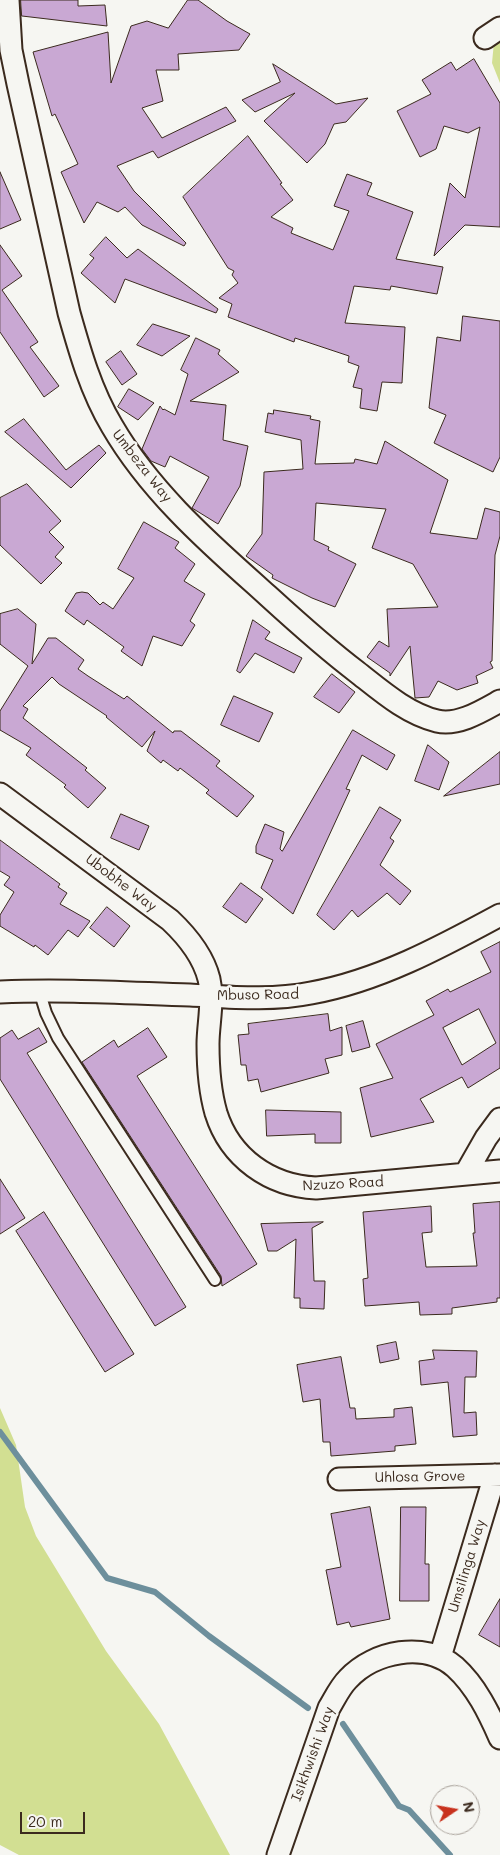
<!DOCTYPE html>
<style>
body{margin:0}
#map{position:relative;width:500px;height:1855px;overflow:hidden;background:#f6f6f2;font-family:Mali,sans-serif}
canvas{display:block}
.north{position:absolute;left:430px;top:1785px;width:50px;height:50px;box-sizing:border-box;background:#f6f6f2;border:1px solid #aba49d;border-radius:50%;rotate:78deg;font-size:14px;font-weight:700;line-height:20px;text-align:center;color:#3b2a1e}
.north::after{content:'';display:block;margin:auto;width:18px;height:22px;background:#c8321e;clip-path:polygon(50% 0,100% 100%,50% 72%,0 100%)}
.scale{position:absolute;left:20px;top:1812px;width:65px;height:22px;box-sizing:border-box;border:2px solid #3b2a1e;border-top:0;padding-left:6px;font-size:15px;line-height:18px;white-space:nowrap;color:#3b2a1e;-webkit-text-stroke:4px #f6f6f2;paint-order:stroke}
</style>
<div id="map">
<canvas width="500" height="1855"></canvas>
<div class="north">N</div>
<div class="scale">20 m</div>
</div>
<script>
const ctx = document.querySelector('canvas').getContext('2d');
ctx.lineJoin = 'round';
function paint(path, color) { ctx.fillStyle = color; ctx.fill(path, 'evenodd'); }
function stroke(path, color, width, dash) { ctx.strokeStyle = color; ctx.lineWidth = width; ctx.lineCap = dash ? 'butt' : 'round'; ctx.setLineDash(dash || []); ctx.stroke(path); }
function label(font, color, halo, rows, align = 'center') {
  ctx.font = font + ' Mali,sans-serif'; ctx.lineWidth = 5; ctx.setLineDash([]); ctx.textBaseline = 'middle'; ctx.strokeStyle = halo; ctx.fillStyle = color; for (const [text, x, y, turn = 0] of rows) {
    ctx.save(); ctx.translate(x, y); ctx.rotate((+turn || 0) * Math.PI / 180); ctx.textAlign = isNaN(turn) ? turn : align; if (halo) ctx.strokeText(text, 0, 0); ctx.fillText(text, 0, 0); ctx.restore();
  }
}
const green = new Path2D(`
 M500 38V83L492 63 494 42Z
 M0 1408 16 1445 25 1507 36 1536 106 1651 159 1724 230 1855H19L0 1845Z`);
const stream = new Path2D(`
 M0 1432 107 1578 155 1592 209 1636 308 1708
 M343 1724 399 1806 409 1810 450 1855`);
const building = new Path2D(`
 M21 0H78V6L105 5 107 26 22 16Z
 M188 0H198L227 21 250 34 239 50 178 54 179 70H156L163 101 142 108 162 138 226 107 236 121 158 158 153 151 117 166 134 191 186 243 184 246 142 225 125 207 118 212 97 202 84 223 61 172 78 164 55 114 52 116 33 52 108 32 111 83 131 26 147 21 168 28Z
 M474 59 500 103V227L465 225 434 256 450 183 465 198 480 127 468 133 444 126 436 149 420 157 397 111 431 94 422 80 451 62 456 70Z
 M273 64 336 104 368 98 346 122 334 124 325 144 307 163 264 121 295 93 255 112 242 100 280 82Z
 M248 136 282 183 280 184 293 200 271 217 293 228 291 233 333 250 349 211 334 206 347 174 372 183 367 195 413 212 396 259 443 267 437 294 391 286 390 290 354 286 345 323 405 327 402 383 382 382 377 411 360 408 362 389 353 387 359 366 348 362 349 356 295 338 294 342 228 317 232 304 219 298 238 283 232 275 234 271 228 268 183 197Z
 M0 172 21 220 0 229Z
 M106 237 127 258 138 249 218 309 216 313 125 279 115 303 81 273 94 258 90 255Z
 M0 245 22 276 2 290 38 342 30 347 59 386 44 397 0 332Z
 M463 316 500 321V457L493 472 434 443 446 415 429 408 437 337 460 341Z
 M153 324 190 336 162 356 137 345Z
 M196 338 220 350 218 354 239 372 190 401 226 405 223 440 248 446 240 486 218 524 192 508 209 477 170 456 165 467 151 461 142 449 160 406 163 410 164 409 175 415 188 374 181 370Z
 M121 351 137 374 122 385 106 362Z
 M129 389 154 403 138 420 118 407Z
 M274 410 311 416 310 419 320 421 315 464 354 463 355 459 377 464 385 441 448 480 430 533 477 539 485 508 500 512V536L495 555 492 661 490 662 493 668 476 676 478 683 457 690 438 681 429 697 415 698 410 646 390 676V673L367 657 379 641 389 647 387 609 438 607 413 564 372 548 386 509 316 503 314 540 329 547 328 550 356 564 335 607 312 598 272 578 273 575 246 556 262 534 264 472 303 469 301 440 265 432 268 413 273 414Z
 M24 419 66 470 99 445 106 453 71 488 5 432Z
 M27 484 61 521 49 532 64 547 55 557 62 563 41 584 0 545V498Z
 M144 522 179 542 175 548 195 564 184 581 205 594 190 621 195 625 182 646 153 636 142 666 121 651 124 647 87 620 84 625 65 611 76 593 82 592 88 593 100 605 103 602 113 609 134 578 118 569Z
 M18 609 36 624 32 664 48 638H56L84 660 78 669 88 676 124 699 127 696 173 733 174 731H181L220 761 216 766 254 796 237 817 206 793 209 790 180 768 178 771 163 760 161 763 147 751 155 731 142 747 106 717 107 716 59 684 52 677 23 706 28 709 23 718 87 768 85 770 106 788 88 808 64 787 66 785 26 755 31 748 0 730V711L28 666 0 644V614Z
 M253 620 270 632 265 639 302 658 294 673 255 653 240 673 237 671Z
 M332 674 355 692 339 713 314 697Z
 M234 696 273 713 259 742 221 725Z
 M353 730 395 755 387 770 362 755 346 789 350 790 293 914 261 888 273 860 256 853V846L265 824 284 832 280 849 282 851Z
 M428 745 449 762 439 790 415 781Z
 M500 752V784L444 796Z
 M380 807 401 820 390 838 394 841 380 865 411 891 400 905 387 893 358 917 352 910 334 930 317 915Z
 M121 814 149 826 139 850 111 838Z
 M0 840 60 884 58 887 67 893 60 904 90 921 78 937 68 930 48 955 35 945 34 947 0 926V915L14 892 4 885 10 877 0 871Z
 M241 883 263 899 246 923 223 907Z
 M107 907 130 926 114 947 90 928Z
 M500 942V1068L468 1088 462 1077 420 1099 434 1122 371 1137 360 1088 393 1078 376 1044 434 1015 426 1001 448 989 450 992 491 972 481 952ZM479 1009 496 1043 462 1065 443 1028Z
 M328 1014 330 1031 342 1027V1055L325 1059 329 1073 261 1092 258 1079 248 1081 246 1065H241L238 1035 249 1034 248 1024Z
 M363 1021 370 1047 352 1052 346 1026Z
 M39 1028 47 1042 27 1053 186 1307 155 1326 0 1079V1038L12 1030 18 1039Z
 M148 1028 167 1057 137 1076 257 1264 222 1286 221 1276 82 1062 114 1040 118 1047Z
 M266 1110 341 1112V1143H315V1134L267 1136Z
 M0 1179 25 1218 0 1234Z
 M500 1202V1298H497V1302L452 1308V1314L420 1315 419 1302 365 1306 363 1279 368 1278 363 1212 431 1206 432 1232 422 1233 426 1267 477 1266 473 1233H475L473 1204Z
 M44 1212 134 1354 105 1372 16 1231Z
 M323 1222 312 1228 314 1281H325L324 1309 300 1308V1298H294L296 1239 277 1251H268L261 1224Z
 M396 1342 399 1359 380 1363 377 1346Z
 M433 1350 477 1351 476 1377H465L464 1413 476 1412 477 1435 453 1437 448 1382 421 1385 419 1361 434 1359Z
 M341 1357 350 1408H355L356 1419 394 1417V1409L412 1407 416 1444 395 1446V1451L331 1456 330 1442H323L320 1399 303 1402 297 1365Z
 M370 1507 390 1619 351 1627 349 1622 337 1625 326 1570 341 1567 331 1514Z
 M401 1507H426L425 1564H429V1601H400Z
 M500 1599V1647L479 1635Z`);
const service = new Path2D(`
 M39 990 46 1013 58 1038 215 1280`);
const minor = new Path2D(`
 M8 0 11 50 18 84 69 313C80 352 91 391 112 426 148 488 203 538 256 585 289 615 321 645 357 672 380 690 407 714 437 721 458 726 482 711 500 701
 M485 38 500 28
 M0 794 170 920C187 936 203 955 209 979 214 1000 208 1024 208 1044 208 1066 210 1092 216 1113 230 1158 270 1186 316 1188L500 1171
 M0 992C63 989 127 993 190 995 230 997 271 1001 311 993 378 981 441 947 500 915
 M466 1173 486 1138 500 1119
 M339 1479 500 1475
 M440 1657 495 1475
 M278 1855 329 1708C335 1698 340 1687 348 1679 374 1651 425 1641 455 1667 476 1686 489 1713 500 1738`);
const streetNames = [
 ["Umbeza Way",142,466,52],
 ["Ubobhe Way",121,883,37],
 ["Mbuso Road",258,995,-1],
 ["Nzuzo Road",343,1184,-3],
 ["Uhlosa Grove",420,1477,-1],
 ["Umsilinga Way",467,1566,-73],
 ["Isikhwishi Way",313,1754,-70]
];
paint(green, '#d2df92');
stroke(stream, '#6d8f9c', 6);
paint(building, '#c9a8d3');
stroke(building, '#3b2a1e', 1);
stroke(service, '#3b2a1e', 14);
stroke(minor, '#3b2a1e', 25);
stroke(service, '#f6f6f2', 10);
stroke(minor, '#f6f6f2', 21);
label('14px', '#3b2a1e', '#f6f6f2', streetNames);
</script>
